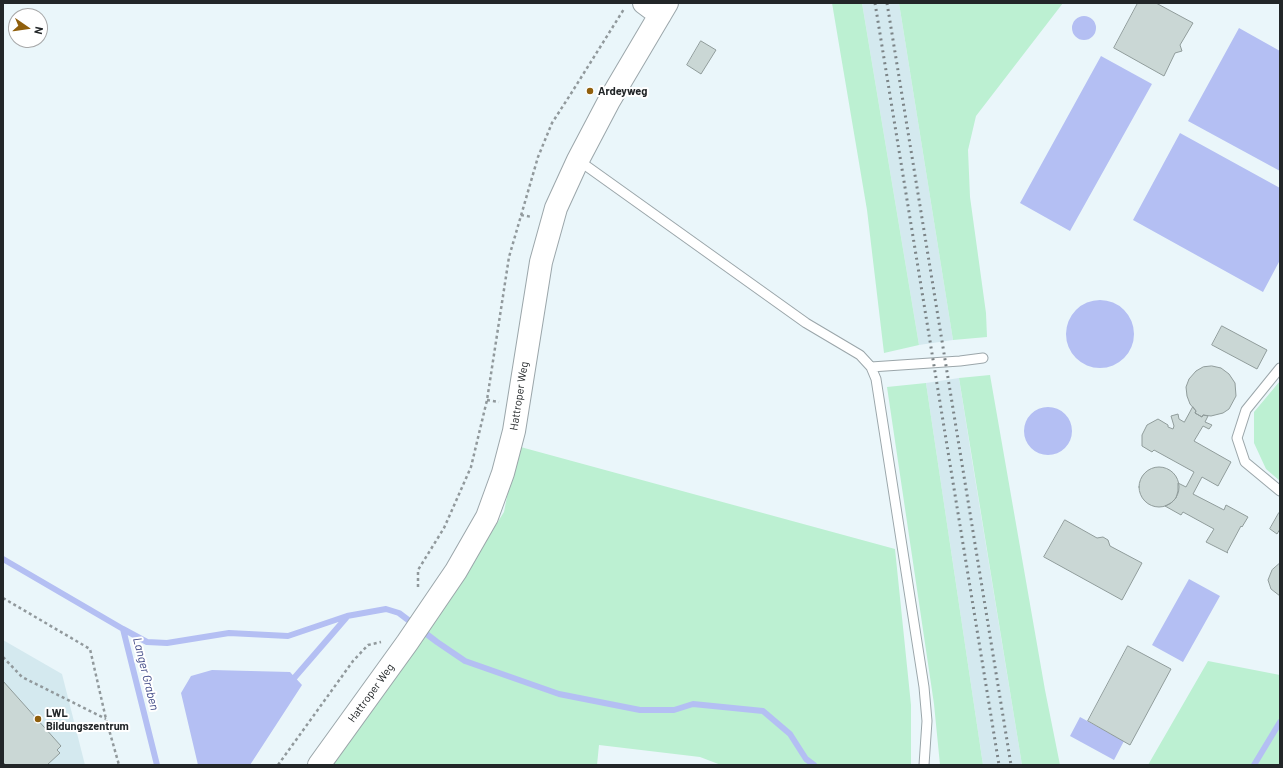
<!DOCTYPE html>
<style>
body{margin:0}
#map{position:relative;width:1283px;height:768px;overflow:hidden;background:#eaf6fa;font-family:Barlow,sans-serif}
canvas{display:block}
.frame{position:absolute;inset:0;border:4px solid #222628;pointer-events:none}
.north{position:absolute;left:8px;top:8px;width:40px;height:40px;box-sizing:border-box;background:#fff;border:1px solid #a7a8a9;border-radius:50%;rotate:103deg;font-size:11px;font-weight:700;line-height:16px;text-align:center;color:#222628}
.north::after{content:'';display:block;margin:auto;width:14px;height:18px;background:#905f0c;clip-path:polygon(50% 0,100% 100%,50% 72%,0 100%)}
</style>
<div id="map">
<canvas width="1283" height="768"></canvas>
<div class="frame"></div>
<div class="north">N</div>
</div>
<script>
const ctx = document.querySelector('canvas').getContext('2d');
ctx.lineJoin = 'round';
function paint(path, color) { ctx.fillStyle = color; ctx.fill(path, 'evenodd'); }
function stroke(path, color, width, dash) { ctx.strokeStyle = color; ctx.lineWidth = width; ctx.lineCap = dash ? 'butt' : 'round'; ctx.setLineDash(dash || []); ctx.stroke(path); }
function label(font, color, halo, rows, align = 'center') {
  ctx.font = font + ' Barlow,sans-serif'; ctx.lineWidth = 4; ctx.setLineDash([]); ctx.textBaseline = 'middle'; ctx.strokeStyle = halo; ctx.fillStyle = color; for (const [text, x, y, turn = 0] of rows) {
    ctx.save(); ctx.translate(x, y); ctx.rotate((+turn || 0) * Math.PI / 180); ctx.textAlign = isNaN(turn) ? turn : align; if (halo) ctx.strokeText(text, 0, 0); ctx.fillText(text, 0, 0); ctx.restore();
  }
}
const built = new Path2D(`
 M862 3H899L953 340 919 345Z
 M959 378 972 460 1022 765H983L926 383Z
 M3 640 62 674 85 765H3Z`);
const green = new Path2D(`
 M832 3H862L919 345 884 353 867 210Z
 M899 3H1063L976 116 968 150 970 197 986 313 987 337 953 340Z
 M990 375 1045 690 1060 765H1022L959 378Z
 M1280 381V481L1266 469 1254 443V412Z
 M926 383 983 765H940L934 704 887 387Z
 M517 446 895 549 911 705V765H721L700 757 599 745 597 765H332L455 590 504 512Z
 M1208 661 1280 675V765H1148Z`);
const water = new Path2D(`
 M1072 28a12 12 0 1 1 24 0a12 12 0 1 1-24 0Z
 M1239 28 1280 51V171L1188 121Z
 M1101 56 1152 84 1070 231 1020 203Z
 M1180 133 1280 188V260L1263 292 1133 220Z
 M1066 334a34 34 0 1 1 68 0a34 34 0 1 1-68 0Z
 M1024 431a24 24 0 1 1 48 0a24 24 0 1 1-48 0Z
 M1189 579 1220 596 1183 662 1152 645Z
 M212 670 290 672 302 685 250 765H198L181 693 191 676Z
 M1080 717 1124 741 1114 760 1070 736Z`);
const stream = new Path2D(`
 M3 559 123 629 157 765
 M123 629 147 642 167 643 229 633 288 636 347 616 386 609 399 613 437 642 465 661 559 694 640 710H674L693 704 763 711 790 734 806 759 814 765
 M295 677 346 618
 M1254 765 1280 722`);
const building = new Path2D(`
 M1138 3H1156L1193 23 1180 45 1182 51 1175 53 1164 76 1114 48Z
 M701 41 716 50 701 74 687 65Z
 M1222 326 1267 350 1257 369 1212 345Z
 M1212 366 1221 368 1229 374 1235 383 1236 396 1229 409 1223 413 1211 416 1203 415 1202 417 1195 413 1196 411 1190 404 1187 396 1186 387 1189 379 1196 371 1203 367Z
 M1193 407 1196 411 1195 413 1202 417 1203 415 1208 416 1205 422 1212 425 1209 429 1203 426 1194 441 1231 462 1218 486 1202 477 1193 494 1224 510 1226 505 1248 517 1242 527 1241 526 1227 552 1228 553 1206 542 1214 529 1183 512 1181 515 1165 506 1171 503 1176 498 1178 491V483L1186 487 1194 472 1154 450 1152 452 1142 446V435L1147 425 1158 419 1168 425V427L1173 429 1174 426 1171 416 1178 414 1179 419 1184 422Z
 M1139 487a20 20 0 1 1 40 0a20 20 0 1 1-40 0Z
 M1279 513 1280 514V529L1277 534 1270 529Z
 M1065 520 1097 538 1103 537 1108 540 1110 546 1142 563 1122 600 1044 557Z
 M1279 564H1280V596L1271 589 1268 580 1272 570Z
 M1128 646 1171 669 1130 745 1088 721Z
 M3 681 61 746 57 750 60 753 47 765H6L3 762Z`);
const path = new Path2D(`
 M521 215 532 217
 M487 400 499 402
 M418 587V570L444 528 471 467 487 400 509 257 538 157 552 123 572 92 624 9
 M3 598 90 649 106 719 119 765
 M3 657 22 677 106 719
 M278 765 353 661 368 645 381 642`);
const service = new Path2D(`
 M578 160 806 323 860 355 871 367 876 379 924 687 927 721 924 765
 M871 367 960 361 983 358
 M1280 368 1246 410 1237 438 1245 462 1280 491`);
const secondary = new Path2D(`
 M644 3 660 15
 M319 765 407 643 456 571 487 517 503 473 514 431 541 262 556 208 578 160 609 101 667 3`);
const rail = new Path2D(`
 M875 3 999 765
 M887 3 1011 765`);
const markers = [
 [590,91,4,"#905f0c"],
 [38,719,4,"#905f0c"]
];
const poiNames = [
 ["Ardeyweg",598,91],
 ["LWL",46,713],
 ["Bildungszentrum",46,726]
];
const streetNames = [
 ["Hattroper Weg",519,396,-81],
 ["Hattroper Weg",371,693,-54]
];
const waterNames = [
 ["Langer Graben",146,674,76]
];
paint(built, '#d4e9ef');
paint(green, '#bcf0d2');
paint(water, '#b4bff3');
stroke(stream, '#b4bff3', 6);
paint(building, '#cad7d5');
stroke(building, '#909c9b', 1);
stroke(service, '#9ba6aa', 11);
stroke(secondary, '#9ba6aa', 24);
stroke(path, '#91999c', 2.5, [3, 3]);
stroke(service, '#fff', 9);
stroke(secondary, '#fff', 22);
stroke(rail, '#7c8487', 3, [2, 4]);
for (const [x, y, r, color] of markers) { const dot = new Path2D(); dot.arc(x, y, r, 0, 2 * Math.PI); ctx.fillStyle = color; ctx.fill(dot); stroke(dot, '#fff', 1.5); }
label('bold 11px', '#222628', '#fff', poiNames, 'left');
label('11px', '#222628', '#fff', streetNames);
label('italic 12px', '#3c4684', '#fff', waterNames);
</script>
